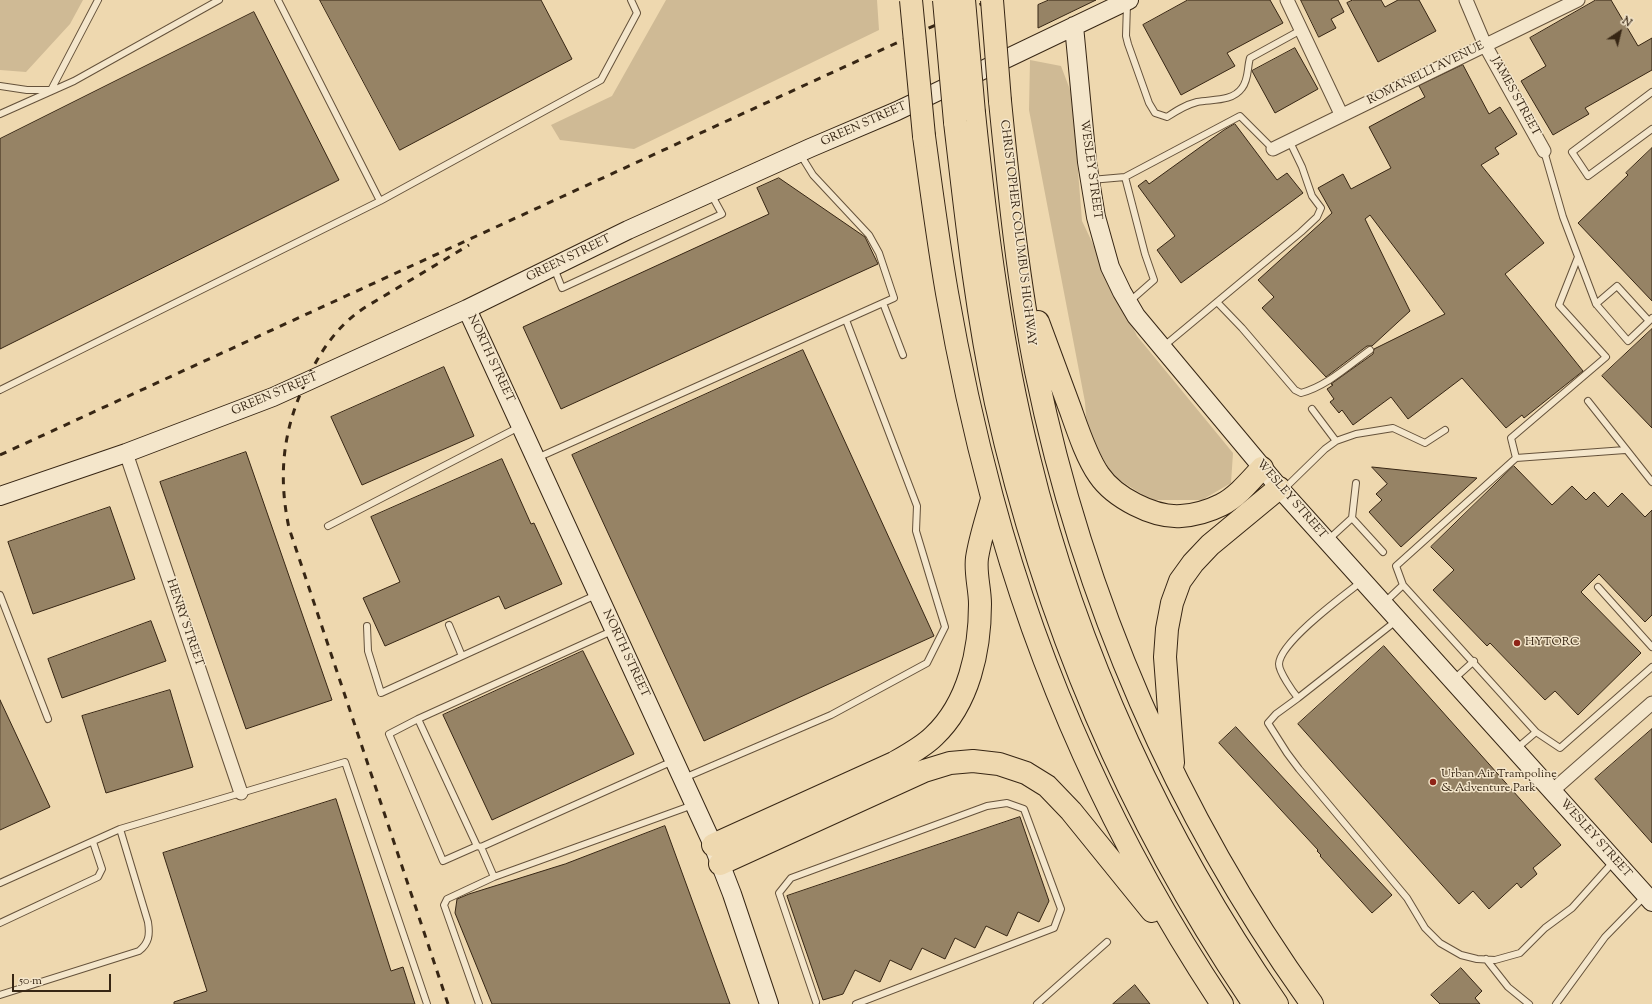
<!DOCTYPE html>
<style>
body{margin:0}
#map{position:relative;width:1652px;height:1004px;overflow:hidden;background:#eed8af;font-family:"Sorts Mill Goudy",serif}
canvas{display:block}
.north{position:absolute;left:1600px;top:12px;width:40px;height:40px;-webkit-text-stroke:3px #f4e6cb;paint-order:stroke;rotate:35deg;font-size:11px;font-weight:700;line-height:16px;text-align:center;color:#372614}
.north::after{content:'';display:block;margin:auto;width:14px;height:18px;background:#372614;clip-path:polygon(50% 0,100% 100%,50% 72%,0 100%)}
.scale{position:absolute;left:12px;top:974px;width:99px;height:18px;box-sizing:border-box;border:2px solid #372614;border-top:0;padding-left:5px;font-size:12px;line-height:14px;white-space:nowrap;color:#372614;-webkit-text-stroke:3px #f4e6cb;paint-order:stroke}
</style>
<div id="map">
<canvas width="1652" height="1004"></canvas>
<div class="north">N</div>
<div class="scale">50 m</div>
</div>
<script>
const ctx = document.querySelector('canvas').getContext('2d');
ctx.lineJoin = 'round';
function paint(path, color) { ctx.fillStyle = color; ctx.fill(path, 'evenodd'); }
function stroke(path, color, width, dash) { ctx.strokeStyle = color; ctx.lineWidth = width; ctx.lineCap = dash ? 'butt' : 'round'; ctx.setLineDash(dash || []); ctx.stroke(path); }
function label(font, color, halo, rows, align = 'center') {
  ctx.font = font + ' "Sorts Mill Goudy",serif'; ctx.lineWidth = 3; ctx.setLineDash([]); ctx.textBaseline = 'middle'; ctx.strokeStyle = halo; ctx.fillStyle = color; for (const [text, x, y, turn = 0] of rows) {
    ctx.save(); ctx.translate(x, y); ctx.rotate((+turn || 0) * Math.PI / 180); ctx.textAlign = isNaN(turn) ? turn : align; if (halo) ctx.strokeText(text, 0, 0); ctx.fillText(text, 0, 0); ctx.restore();
  }
}
const green = new Path2D(`
 M0 0H83L70 24 26 72 0 70Z
 M666 0H877L879 30 634 149 560 140 551 125 612 96Z
 M1030 60 1061 66 1072 95 1082 221 1137 336 1233 453 1231 483 1202 500H1151L1113 476 1087 430 1085 402 1029 110Z`);
const building = new Path2D(`
 M320 0H541L572 59 400 150Z
 M1049 0H1096L1038 28V5Z
 M1188 0H1270L1283 23 1227 53 1235 66 1181 95 1143 25Z
 M1301 0H1338L1344 12 1331 19 1336 28 1319 37Z
 M1353 0H1381L1385 7 1398 0H1419L1436 31 1378 62 1347 3Z
 M1596 0H1611L1638 46 1652 38V70L1585 108 1589 114 1553 135 1521 81 1546 66 1530 38Z
 M254 12 339 180 0 349V139Z
 M1295 48 1318 89 1275 113 1252 71Z
 M1463 65 1489 114 1500 107 1517 134 1495 148 1499 154 1481 165 1544 243 1505 274 1583 371 1524 418 1522 415 1506 428 1462 378 1408 419 1391 397 1353 425 1342 410 1339 413 1330 402 1334 399 1327 389 1333 385 1331 384 1373 354 1374 349 1445 314 1370 215 1365 219 1410 311 1372 346H1367L1326 377 1262 308 1274 297 1258 280 1332 213 1318 188 1343 174 1351 189 1391 168 1369 127 1425 97 1419 86Z
 M1235 124 1277 180 1287 173 1303 193 1181 283 1157 250 1175 236 1138 186 1146 180 1149 184 1224 130Z
 M1652 148V301L1578 223 1628 175 1626 173Z
 M779 178 865 237 878 264 561 409 523 327 769 214 757 188Z
 M1652 329V428L1602 376Z
 M803 350 934 636 704 741 572 455Z
 M444 367 474 436 362 485 331 417Z
 M246 452 332 700 246 729 160 482Z
 M502 459 531 524 534 523 562 584 505 609 499 596 385 646 363 598 400 582 371 517Z
 M1514 466 1552 505 1572 486 1586 500 1594 492 1608 507 1622 493 1645 517 1652 510V615L1645 622 1599 574 1581 592 1641 653 1578 715 1555 691 1545 700 1490 643 1487 646 1433 590 1454 570 1431 547Z
 M1372 467 1477 478 1401 547 1369 512 1382 500 1376 494 1387 484Z
 M110 507 135 579 33 614 8 542Z
 M151 621 166 661 62 698 48 659Z
 M1384 646 1561 845 1533 868 1537 874 1521 888 1517 883 1489 909 1473 891 1459 904 1298 724Z
 M583 651 634 754 492 820 443 715Z
 M170 690 193 767 106 793 82 716Z
 M0 700 50 807 0 830Z
 M1236 727 1392 895 1372 913 1320 856 1321 855 1317 851 1318 850 1219 743Z
 M1652 729V843L1595 779Z
 M336 799 391 971 403 967 415 1004H174V1002L207 991 163 853Z
 M1020 817 1049 901 1039 922 1018 912 1007 936 986 926 975 948 955 938 945 959 922 948 911 970 890 960 880 982 855 970 843 994 823 1000 787 896Z
 M665 826 730 1004H492L455 913 457 899 469 894 565 864Z
 M1461 968 1482 991 1475 998 1480 1004H1440L1431 995Z
 M1135 985 1150 1004H1113Z`);
const lane = new Path2D(`
 M278 0 380 201
 M1127 4 1126 36 1128 44 1149 103 1155 113 1167 117C1176 111 1185 105 1197 102 1212 99 1232 102 1242 88 1249 79 1247 68 1250 58L1301 30
 M0 86 27 90H49
 M51 90 98 0
 M1652 92 1572 152 1588 176 1652 129
 M0 114 74 81 219 0
 M1544 151 1563 217 1596 304
 M1125 177 1145 254 1154 280 1129 302
 M1091 180 1125 177 1240 116 1273 149
 M554 268 562 288 722 214 711 194
 M1217 302 1242 328 1295 390 1301 393C1327 386 1348 366 1370 350
 M883 303 903 355
 M1649 321 1617 286 1596 304 1628 341 1649 321 1652 318
 M1164 346 1301 232 1317 217 1321 208 1312 196 1302 167 1289 140
 M0 390 380 201 601 80 637 13 631 0
 M1588 401 1652 482
 M1312 409 1336 441
 M537 458 894 298 879 253 869 235 813 175 800 154
 M1516 458 1511 438 1606 357 1559 305 1578 257
 M1283 490 1325 449 1336 441 1356 434 1393 428 1425 443 1445 430
 M1352 518 1383 552
 M328 526 519 427
 M1328 540 1352 518 1356 483
 M1598 587 1652 647
 M0 595 48 719
 M1384 603 1403 585
 M1396 621 1298 698 1276 714 1268 723 1287 753 1299 769 1407 898 1425 928 1440 943 1461 955 1477 959 1495 960 1520 953 1545 928 1572 908 1614 861
 M449 625 462 656
 M367 626 368 651 381 693 596 595
 M612 631 418 719 477 846 481 847 673 761
 M1454 679 1474 661
 M1298 698C1293 692 1279 672 1279 664 1280 642 1343 596 1361 582
 M418 719 389 734 443 861 477 846
 M1536 732 1560 748 1652 667
 M1516 749 1536 732 1403 585 1396 566 1516 458 1625 450
 M684 778 831 715 927 663 945 627 916 531 917 506 846 320
 M481 847 494 877
 M0 883 120 829 345 762 427 1004
 M0 923 98 877 102 869 93 842
 M1486 959 1508 987 1529 1004
 M0 995 139 951C149 943 150 935 148 922L120 829
 M816 1002 779 893 791 878 987 806 1007 803 1024 809 1061 909 1054 928 856 1004
 M479 1004 444 905 447 899 494 877 693 805
 M1037 1004 1107 942
 M1556 1004 1605 937 1645 896`);
const street = new Path2D(`
 M1287 0 1341 114
 M1466 0 1485 45 1544 151
 M1273 149 1578 0
 M126 453 241 793
 M1552 791 1652 703`);
const secondary = new Path2D(`
 M1074 26 1087 162 1096 217 1110 267 1122 292 1136 316 1282 491 1652 902
 M467 309 713 845 732 894 769 1004
 M0 496 126 453 273 397 467 309 628 230 810 148 897 111 1129 0`);
const highway = new Path2D(`
 M1000 101C1009 191 1018 282 1036 371 1083 599 1176 815 1312 1004
 M974 113C986 229 1001 345 1029 458 1076 653 1163 839 1277 1004
 M955 122C966 216 976 310 996 403 1044 618 1130 822 1254 1004
 M924 136C931 188 938 241 947 293 959 362 974 430 992 497 1040 677 1119 849 1222 1004
 M1038 322C1049 352 1060 381 1071 411 1078 431 1087 458 1099 475 1114 497 1153 518 1181 516 1195 515 1209 511 1221 505 1237 497 1250 481 1262 468
 M1173 763 1165 657 1167 629 1172 603 1180 581 1193 563 1210 545 1279 488
 M713 845 894 763C908 755 923 747 934 736 969 703 980 650 980 604 980 589 975 573 977 558 980 538 987 518 992 499
 M720 864 924 771 950 763 973 761 999 764 1026 773 1047 786 1071 811 1152 911`);
const rail = new Path2D(`
 M0 455 990 0
 M448 1004 289 528C277 471 284 424 310 373 324 346 339 325 364 308L469 245`);
const highwayBridge = new Path2D(`
 M911 0 924 136
 M944 0 955 122
 M964 0 974 113
 M992 0 1000 101`);
const markers = [
 [1517,643,4,"#8f2418"],
 [1433,782,4,"#8f2418"]
];
const streetNames = [
 ["ROMANELLI AVENUE",1426,74,-26],
 ["JAMES STREET",1515,97,61],
 ["GREEN STREET",864,125,-24],
 ["WESLEY STREET",1090,170,82],
 ["CHRISTOPHER COLUMBUS HIGHWAY",1017,233,83],
 ["GREEN STREET",569,259,-26],
 ["NORTH STREET",490,359,65],
 ["GREEN STREET",275,395,-23],
 ["WESLEY STREET",1291,500,49],
 ["HENRY STREET",184,623,71],
 ["NORTH STREET",625,654,65],
 ["WESLEY STREET",1595,839,48]
];
const poiNames = [
 ["HYTORC",1525,643],
 ["Urban Air Trampoline",1441,775],
 ["& Adventure Park",1441,789]
];
paint(green, '#cfba95');
paint(building, '#968365');
stroke(building, '#372614', 1);
stroke(lane, '#65523b', 8);
stroke(street, '#65523b', 15);
stroke(secondary, '#372614', 20);
stroke(highway, '#372614', 24);
stroke(lane, '#f4e6cb', 6);
stroke(street, '#f4e6cb', 13);
stroke(secondary, '#f4e6cb', 18);
stroke(highway, '#eed8af', 22);
stroke(rail, '#372614', 3, [7, 7]);
stroke(highwayBridge, '#372614', 24, []);
stroke(highwayBridge, '#eed8af', 22);
for (const [x, y, r, color] of markers) { const dot = new Path2D(); dot.arc(x, y, r, 0, 2 * Math.PI); ctx.fillStyle = color; ctx.fill(dot); stroke(dot, '#f4e6cb', 1.5); }
label('12px', '#372614', '#f4e6cb', streetNames);
label('12px', '#372614', '#f4e6cb', poiNames, 'left');
</script>
